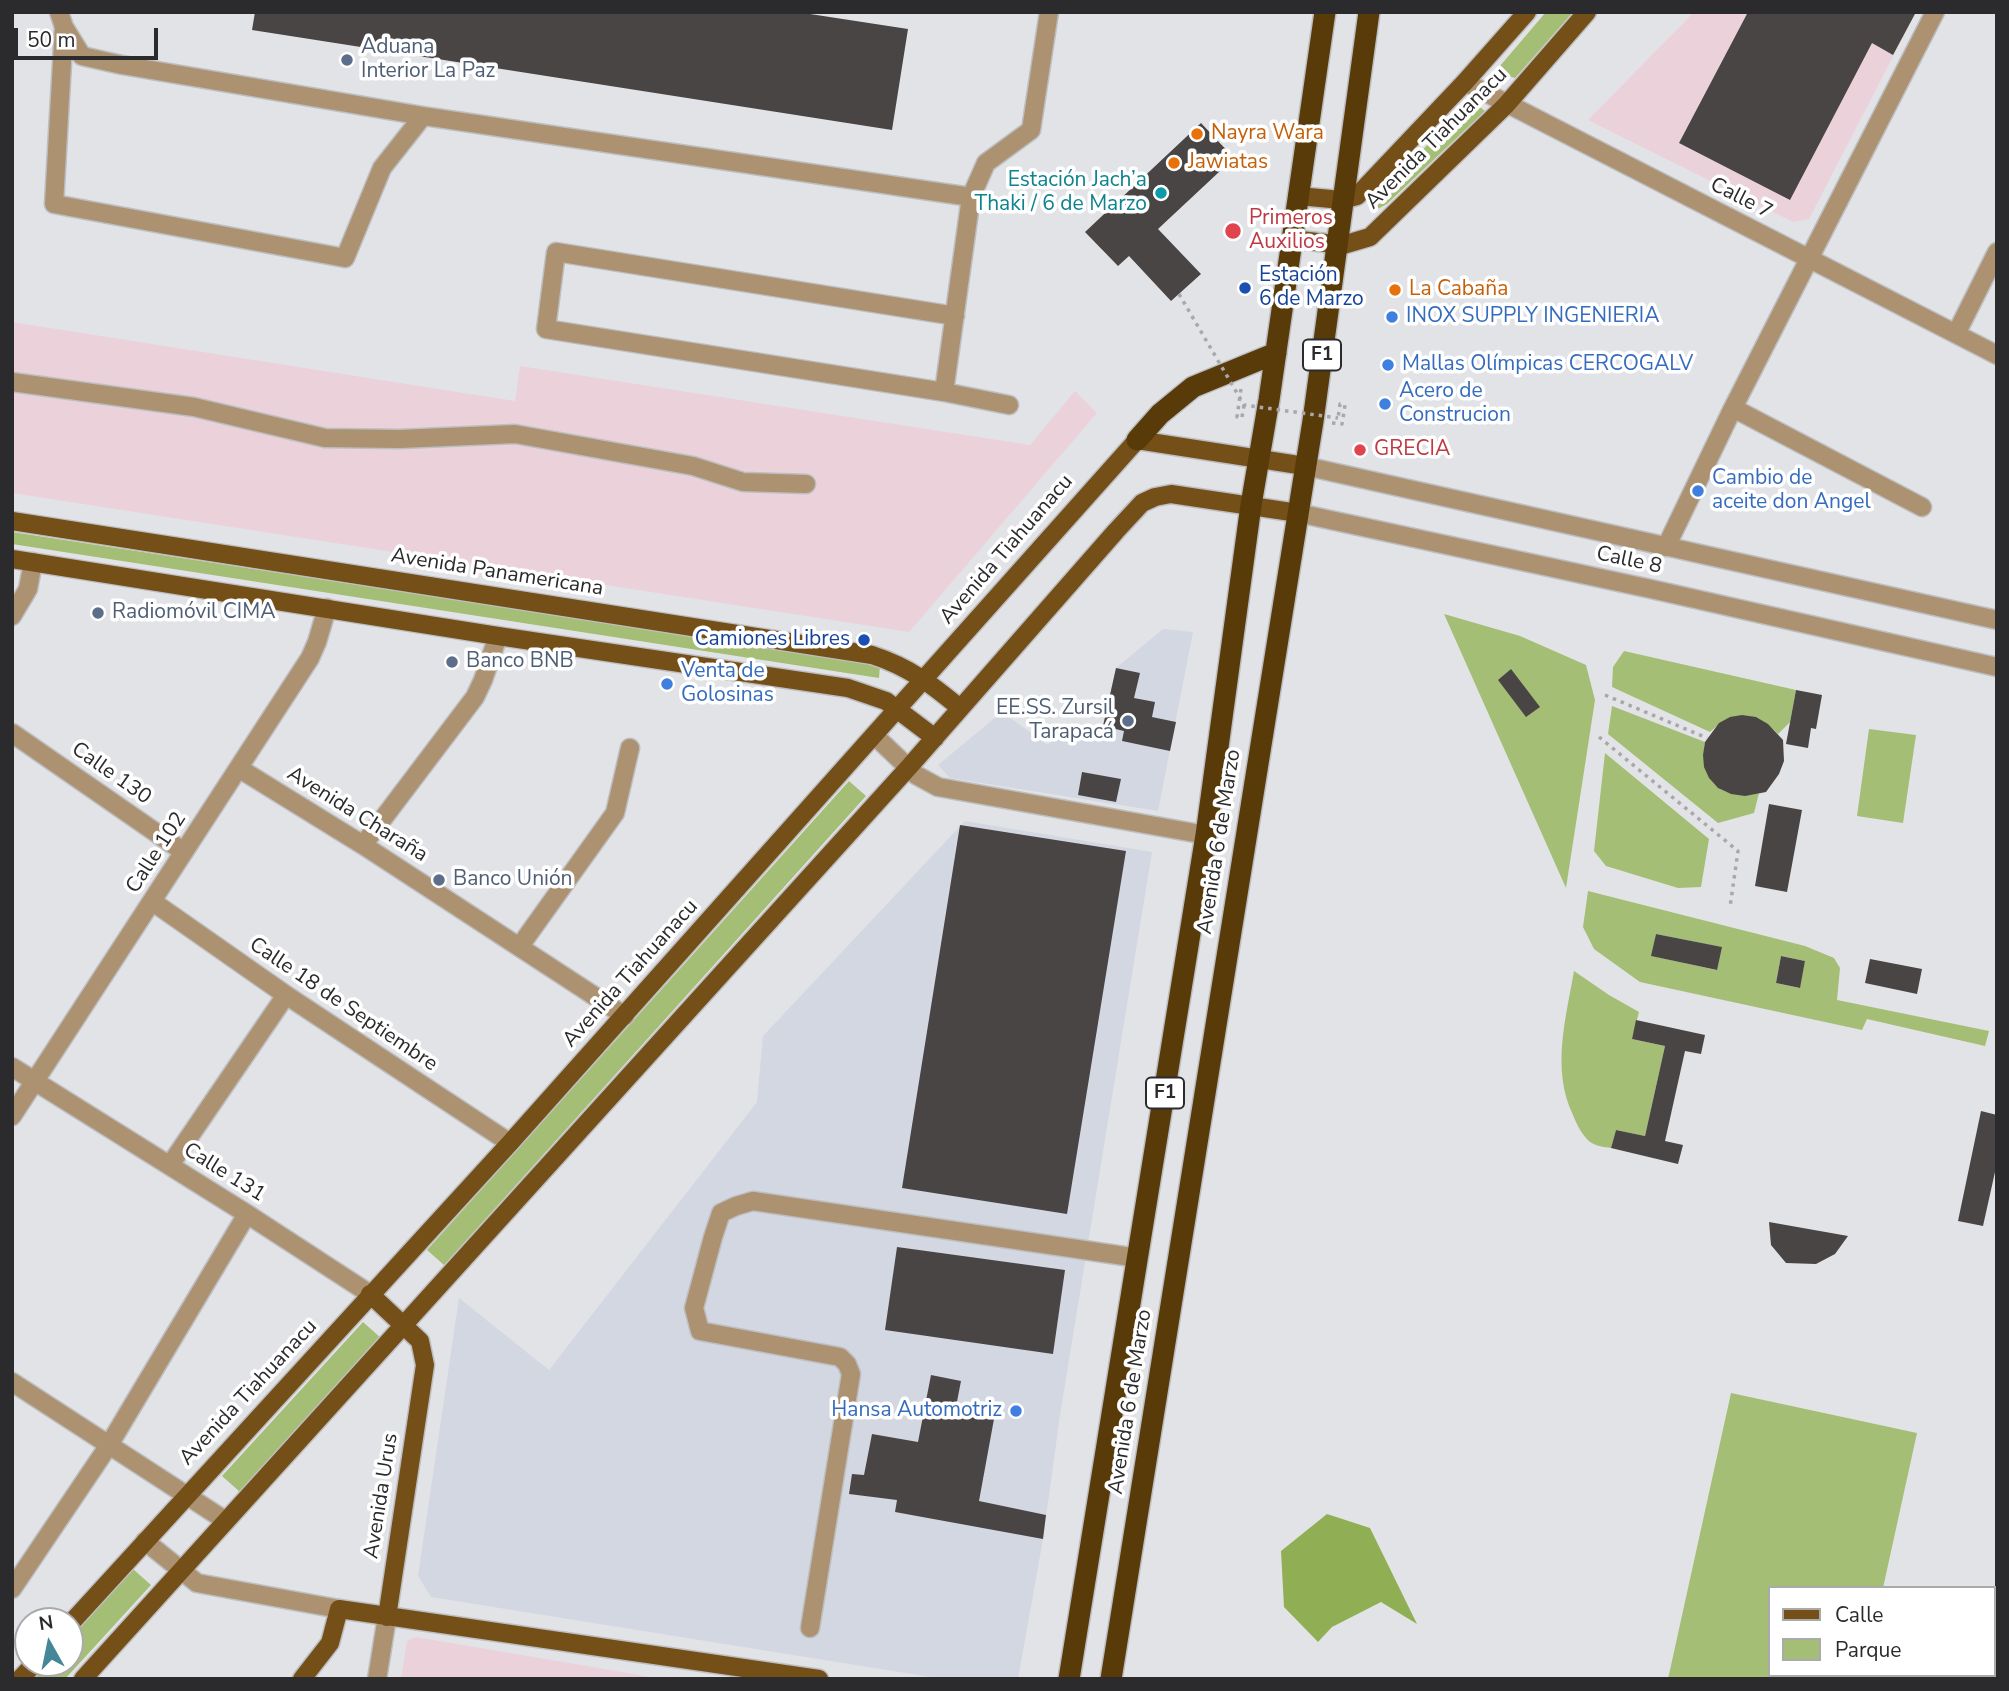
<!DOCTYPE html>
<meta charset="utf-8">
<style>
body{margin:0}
#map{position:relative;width:2009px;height:1691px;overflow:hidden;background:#e2e3e7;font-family:"Nunito Sans",sans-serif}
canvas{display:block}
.frame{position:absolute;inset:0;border:14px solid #2b2b2d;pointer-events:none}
.legend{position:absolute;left:1768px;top:1586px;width:228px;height:91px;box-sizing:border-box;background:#fff;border:2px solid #aaaaab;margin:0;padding:9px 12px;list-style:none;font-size:21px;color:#2b2b2d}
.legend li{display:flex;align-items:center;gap:14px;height:35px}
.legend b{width:35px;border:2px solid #aaaaab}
.north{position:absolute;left:14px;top:1607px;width:70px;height:70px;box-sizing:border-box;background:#fff;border:2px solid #aaaaab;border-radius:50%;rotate:351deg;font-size:19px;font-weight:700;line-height:28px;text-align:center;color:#2b2b2d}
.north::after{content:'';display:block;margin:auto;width:24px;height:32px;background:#458699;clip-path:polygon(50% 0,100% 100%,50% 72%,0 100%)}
.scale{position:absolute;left:14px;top:28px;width:144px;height:32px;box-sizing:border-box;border:4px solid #2b2b2d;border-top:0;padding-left:9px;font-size:21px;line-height:24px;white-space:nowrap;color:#2b2b2d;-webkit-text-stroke:5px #fff;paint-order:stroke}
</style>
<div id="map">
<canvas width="2009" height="1691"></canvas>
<div class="frame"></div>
<ul class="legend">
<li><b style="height:9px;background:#744f18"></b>Calle</li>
<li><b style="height:19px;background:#a4be75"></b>Parque</li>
</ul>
<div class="north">N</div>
<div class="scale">50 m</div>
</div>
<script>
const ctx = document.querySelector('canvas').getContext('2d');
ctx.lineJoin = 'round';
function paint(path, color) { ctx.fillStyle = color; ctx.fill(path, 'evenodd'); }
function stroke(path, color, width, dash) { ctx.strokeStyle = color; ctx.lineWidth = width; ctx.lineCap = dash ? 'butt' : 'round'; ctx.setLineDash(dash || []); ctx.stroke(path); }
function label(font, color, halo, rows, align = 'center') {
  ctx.font = font + ' "Nunito Sans",sans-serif'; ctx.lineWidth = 7; ctx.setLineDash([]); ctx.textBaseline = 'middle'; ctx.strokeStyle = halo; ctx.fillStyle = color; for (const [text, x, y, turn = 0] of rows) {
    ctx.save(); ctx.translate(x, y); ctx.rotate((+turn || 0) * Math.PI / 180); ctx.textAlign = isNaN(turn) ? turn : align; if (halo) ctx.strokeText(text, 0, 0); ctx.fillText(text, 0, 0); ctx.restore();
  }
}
const built = new Path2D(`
 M1163 629 1193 632 1158 811 950 778 938 765 1002 712 1048 745 1064 727 1103 726 1116 668Z
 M965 821 1152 852 1060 1415 1043 1539 1018 1679H943L431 1597 418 1576 459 1298 549 1370 757 1102 763 1036Z`);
const industrial = new Path2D(`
 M1694 12H1916L1809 219 1793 222 1588 120Z
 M12 322 515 401 520 366 1030 445 1075 391 1097 413 909 632 12 493Z
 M416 1637 663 1679H401L407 1641Z`);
const green = new Path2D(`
 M1546 12H1573L1515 78 1494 73Z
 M1470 99 1485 111 1387 204 1372 212 1373 194 1386 189Z
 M12 532 880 665 879 678 12 544Z
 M1444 614 1520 636 1586 665 1595 700 1566 888Z
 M1624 651 1796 690 1790 722 1778 734C1757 711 1733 709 1710 732L1612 687 1613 667Z
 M1612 706 1705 742C1698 781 1722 801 1759 793L1754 813 1718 823 1608 734Z
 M1869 729 1916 735 1903 823 1857 816Z
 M1605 753 1709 839 1701 887 1678 888 1606 866 1594 851Z
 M849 781 866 796 444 1265 427 1250Z
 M1588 891 1805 946 1834 958 1840 968 1837 1000 1989 1031 1985 1046 1867 1019 1862 1030 1640 982 1594 949 1583 927ZM1656 934 1721 947 1716 970 1652 956ZM1781 956 1805 961 1799 988 1776 983Z
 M1574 971 1609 995 1639 1012 1632 1039 1665 1046 1645 1136 1616 1130 1611 1148C1604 1147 1596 1146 1590 1142 1582 1135 1577 1125 1573 1115 1551 1069 1566 1018 1574 971Z
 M363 1322 381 1338 240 1492 222 1476Z
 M1731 1393 1917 1433 1883 1588H1769V1675H1864L1863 1679H1668Z
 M133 1569 151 1585 65 1679H33L48 1663H70V1638Z`);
const forest = new Path2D(`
 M1327 1514 1370 1528 1417 1624 1381 1602 1332 1627 1318 1642 1284 1607 1281 1551Z`);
const building = new Path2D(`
 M255 12H797L908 29 892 130 252 30Z
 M1748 12H1916L1893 55 1872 43 1790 200 1679 143Z
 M1201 123 1234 158 1158 229 1201 274 1171 301 1129 256 1118 266 1085 232Z
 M1116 668 1140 673 1134 698 1155 702 1152 717 1176 722 1170 751 1122 741 1124 731 1103 726Z
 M1511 669 1540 707 1526 717 1498 680Z
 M1796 690 1822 695 1816 729 1811 728 1808 748 1786 744Z
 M1742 715 1756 717 1768 724 1783 740 1784 761 1779 774 1766 792 1745 796 1731 794 1718 788 1709 778 1704 767 1703 755 1705 742 1719 723 1730 717Z
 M1082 772 1121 779 1116 802 1078 795Z
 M1769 804 1802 810 1787 892 1755 886Z
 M960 825 1126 851 1067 1214 902 1188Z
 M1656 934 1722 947 1717 970 1651 956Z
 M1781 956 1805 961 1800 988 1776 983Z
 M1870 959 1922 969 1917 994 1865 983Z
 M1636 1020 1705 1035 1701 1054 1685 1051 1665 1141 1683 1145 1678 1164 1611 1148 1616 1130 1645 1136 1665 1046 1632 1039Z
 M1981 1111 1997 1115V1163L1983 1226 1958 1221Z
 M1769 1222 1848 1236 1835 1254 1816 1264 1786 1263 1771 1245Z
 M897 1247 1065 1270 1053 1354 885 1330Z
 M931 1375 961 1381 955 1412 994 1419 979 1501 1046 1515 1043 1539 895 1512 897 1500 849 1494 852 1474 864 1475 872 1434 918 1442Z`);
const path = new Path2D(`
 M1241 389 1237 417H1242
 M1242 417 1244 405
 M1332 423 1342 424 1345 405 1340 404 1338 418
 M1605 695 1707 738
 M1599 737 1738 851 1730 907`);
const minor = new Path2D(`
 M59 12 64 27 82 56 122 65 423 116 971 197
 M64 27 54 204 345 258 382 168 423 116
 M1465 82 1997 355
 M955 316 556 252 546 329 944 392 1009 405
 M1956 334 1997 252
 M12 382 194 407 325 438 400 439 515 434 693 466 743 482 806 484
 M944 392 971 197 986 163 1031 130 1049 12
 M1733 408 1922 507
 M1305 466 1997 620
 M1298 513 1651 589 1997 667
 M1666 547 1733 408 1935 12
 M12 616 28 589 33 562
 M12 733 184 852
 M875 736 916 775 938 787 1206 835
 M240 769 363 845 625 1016
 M363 845 475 697 483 680 498 636
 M153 902 286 995 510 1143
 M520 946 615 813 630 748
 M12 1067 247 1214 370 1294
 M12 1116 310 658 317 642 327 608
 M170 1165 286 995
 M12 1382 226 1521
 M145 1541 197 1583 339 1609
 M12 1589 109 1445 247 1214
 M810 1628 851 1374 847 1364 840 1357 700 1331 694 1308 713 1237 721 1213 736 1206 753 1201 1138 1258
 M377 1679 387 1617`);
const major = new Path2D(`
 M1298 196 1342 200 1357 196 1465 82 1527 12
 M1292 239 1343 245 1370 237 1506 105 1587 12
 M12 521 872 655C909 667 931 684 960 708
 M12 559 498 636 848 688 886 701 935 738
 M370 1294 420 1341 425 1365 387 1617
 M70 1624 510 1143 1137 440 1305 466
 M20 1679 35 1663
 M83 1679 909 767 1116 531 1142 503 1155 497 1171 494 1298 513
 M302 1679 330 1643 339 1609 819 1679`);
const highway = new Path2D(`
 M1137 440 1160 414 1193 387 1276 353
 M1069 1679 1206 835 1251 505 1269 400 1325 12
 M1111 1679 1313 421 1369 12`);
const pathBridge = new Path2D(`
 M1179 294 1244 405 1338 418`);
const markers = [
 [347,60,7,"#5c6f8a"],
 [1197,134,7,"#e8710a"],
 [1174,163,7,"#e8710a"],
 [1161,193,7,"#0f9aa8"],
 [1233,231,9,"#e0444e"],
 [1245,288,7,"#1a4fb4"],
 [1395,290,7,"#e8710a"],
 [1392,317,7,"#3f7fe0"],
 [1388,365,7,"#3f7fe0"],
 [1385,404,7,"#3f7fe0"],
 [1360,450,7,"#e0444e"],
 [1698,491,7,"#3f7fe0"],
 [98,613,7,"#5c6f8a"],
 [864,640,7,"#1a4fb4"],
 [452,662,7,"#5c6f8a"],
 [667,684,7,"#3f7fe0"],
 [1128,721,7,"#5c6f8a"],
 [439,880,7,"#5c6f8a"],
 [1016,1411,7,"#3f7fe0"]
];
const shields = [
 [1322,355,38],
 [1165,1093,38]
];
const shieldNames = [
 ["F1",1322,355],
 ["F1",1165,1093]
];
const serviceNames = [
 ["Aduana",361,48],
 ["Interior La Paz",361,72],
 ["Radiomóvil CIMA",112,613],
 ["Banco BNB",466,662],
 ["EE.SS. Zursil",1114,709,"right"],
 ["Tarapacá",1114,733,"right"],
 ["Banco Unión",453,880]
];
const foodNames = [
 ["Nayra Wara",1211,134],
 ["Jawiatas",1188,163],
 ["La Cabaña",1409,290]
];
const streetNames = [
 ["Avenida Tiahuanacu",1437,139,-45],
 ["Calle 7",1741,199,27],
 ["Avenida Tiahuanacu",1007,550,-49],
 ["Calle 8",1629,561,12],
 ["Avenida Panamericana",497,573,9],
 ["Calle 130",111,774,35],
 ["Avenida Charaña",357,815,32],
 ["Avenida 6 de Marzo",1220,842,-81],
 ["Calle 102",157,853,-57],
 ["Avenida Tiahuanacu",631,974,-48],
 ["Calle 18 de Septiembre",343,1005,34],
 ["Calle 131",224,1173,32],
 ["Avenida Tiahuanacu",249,1393,-47],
 ["Avenida 6 de Marzo",1131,1402,-81],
 ["Avenida Urus",382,1496,-81]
];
const cultureNames = [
 ["Estación Jach’a",1147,181],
 ["Thaki / 6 de Marzo",1147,205]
];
const healthNames = [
 ["Primeros",1249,219],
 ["Auxilios",1249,243],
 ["GRECIA",1374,450]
];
const transitNames = [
 ["Estación",1259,276],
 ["6 de Marzo",1259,300],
 ["Camiones Libres",850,640,"right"]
];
const shopNames = [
 ["INOX SUPPLY INGENIERIA",1406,317],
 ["Mallas Olímpicas CERCOGALV",1402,365],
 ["Acero de",1399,392],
 ["Construcion",1399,416],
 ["Cambio de",1712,479],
 ["aceite don Angel",1712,503],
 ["Venta de",681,672],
 ["Golosinas",681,696],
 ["Hansa Automotriz",1002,1411,"right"]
];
paint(built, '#d3d7e2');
paint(industrial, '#ebd2da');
paint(green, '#a4be75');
paint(forest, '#90af54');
paint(building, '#494544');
stroke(minor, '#bdbec2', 21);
stroke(major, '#bdbec2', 21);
stroke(highway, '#bdbec2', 24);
stroke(path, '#a8a8ac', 3.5, [3.5, 5]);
stroke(minor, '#ac9270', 18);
stroke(major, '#744f18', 18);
stroke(highway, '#593b09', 21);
stroke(pathBridge, '#a8a8ac', 3.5, [3.5, 5]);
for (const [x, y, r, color] of markers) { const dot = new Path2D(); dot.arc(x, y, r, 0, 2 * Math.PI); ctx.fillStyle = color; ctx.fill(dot); stroke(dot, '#fff', 2.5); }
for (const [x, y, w] of shields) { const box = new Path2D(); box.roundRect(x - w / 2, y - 15.5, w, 31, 5); ctx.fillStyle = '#fff'; ctx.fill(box); stroke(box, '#2b2b2d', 2); }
label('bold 19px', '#2b2b2d', null, shieldNames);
label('21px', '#4e5e75', '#fff', serviceNames, 'left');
label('21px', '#c56008', '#fff', foodNames, 'left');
label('21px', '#2b2b2d', '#fff', streetNames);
label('21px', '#0d838f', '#fff', cultureNames, 'right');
label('21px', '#be3a42', '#fff', healthNames, 'left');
label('21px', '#164399', '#fff', transitNames, 'left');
label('21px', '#366cbe', '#fff', shopNames, 'left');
</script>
